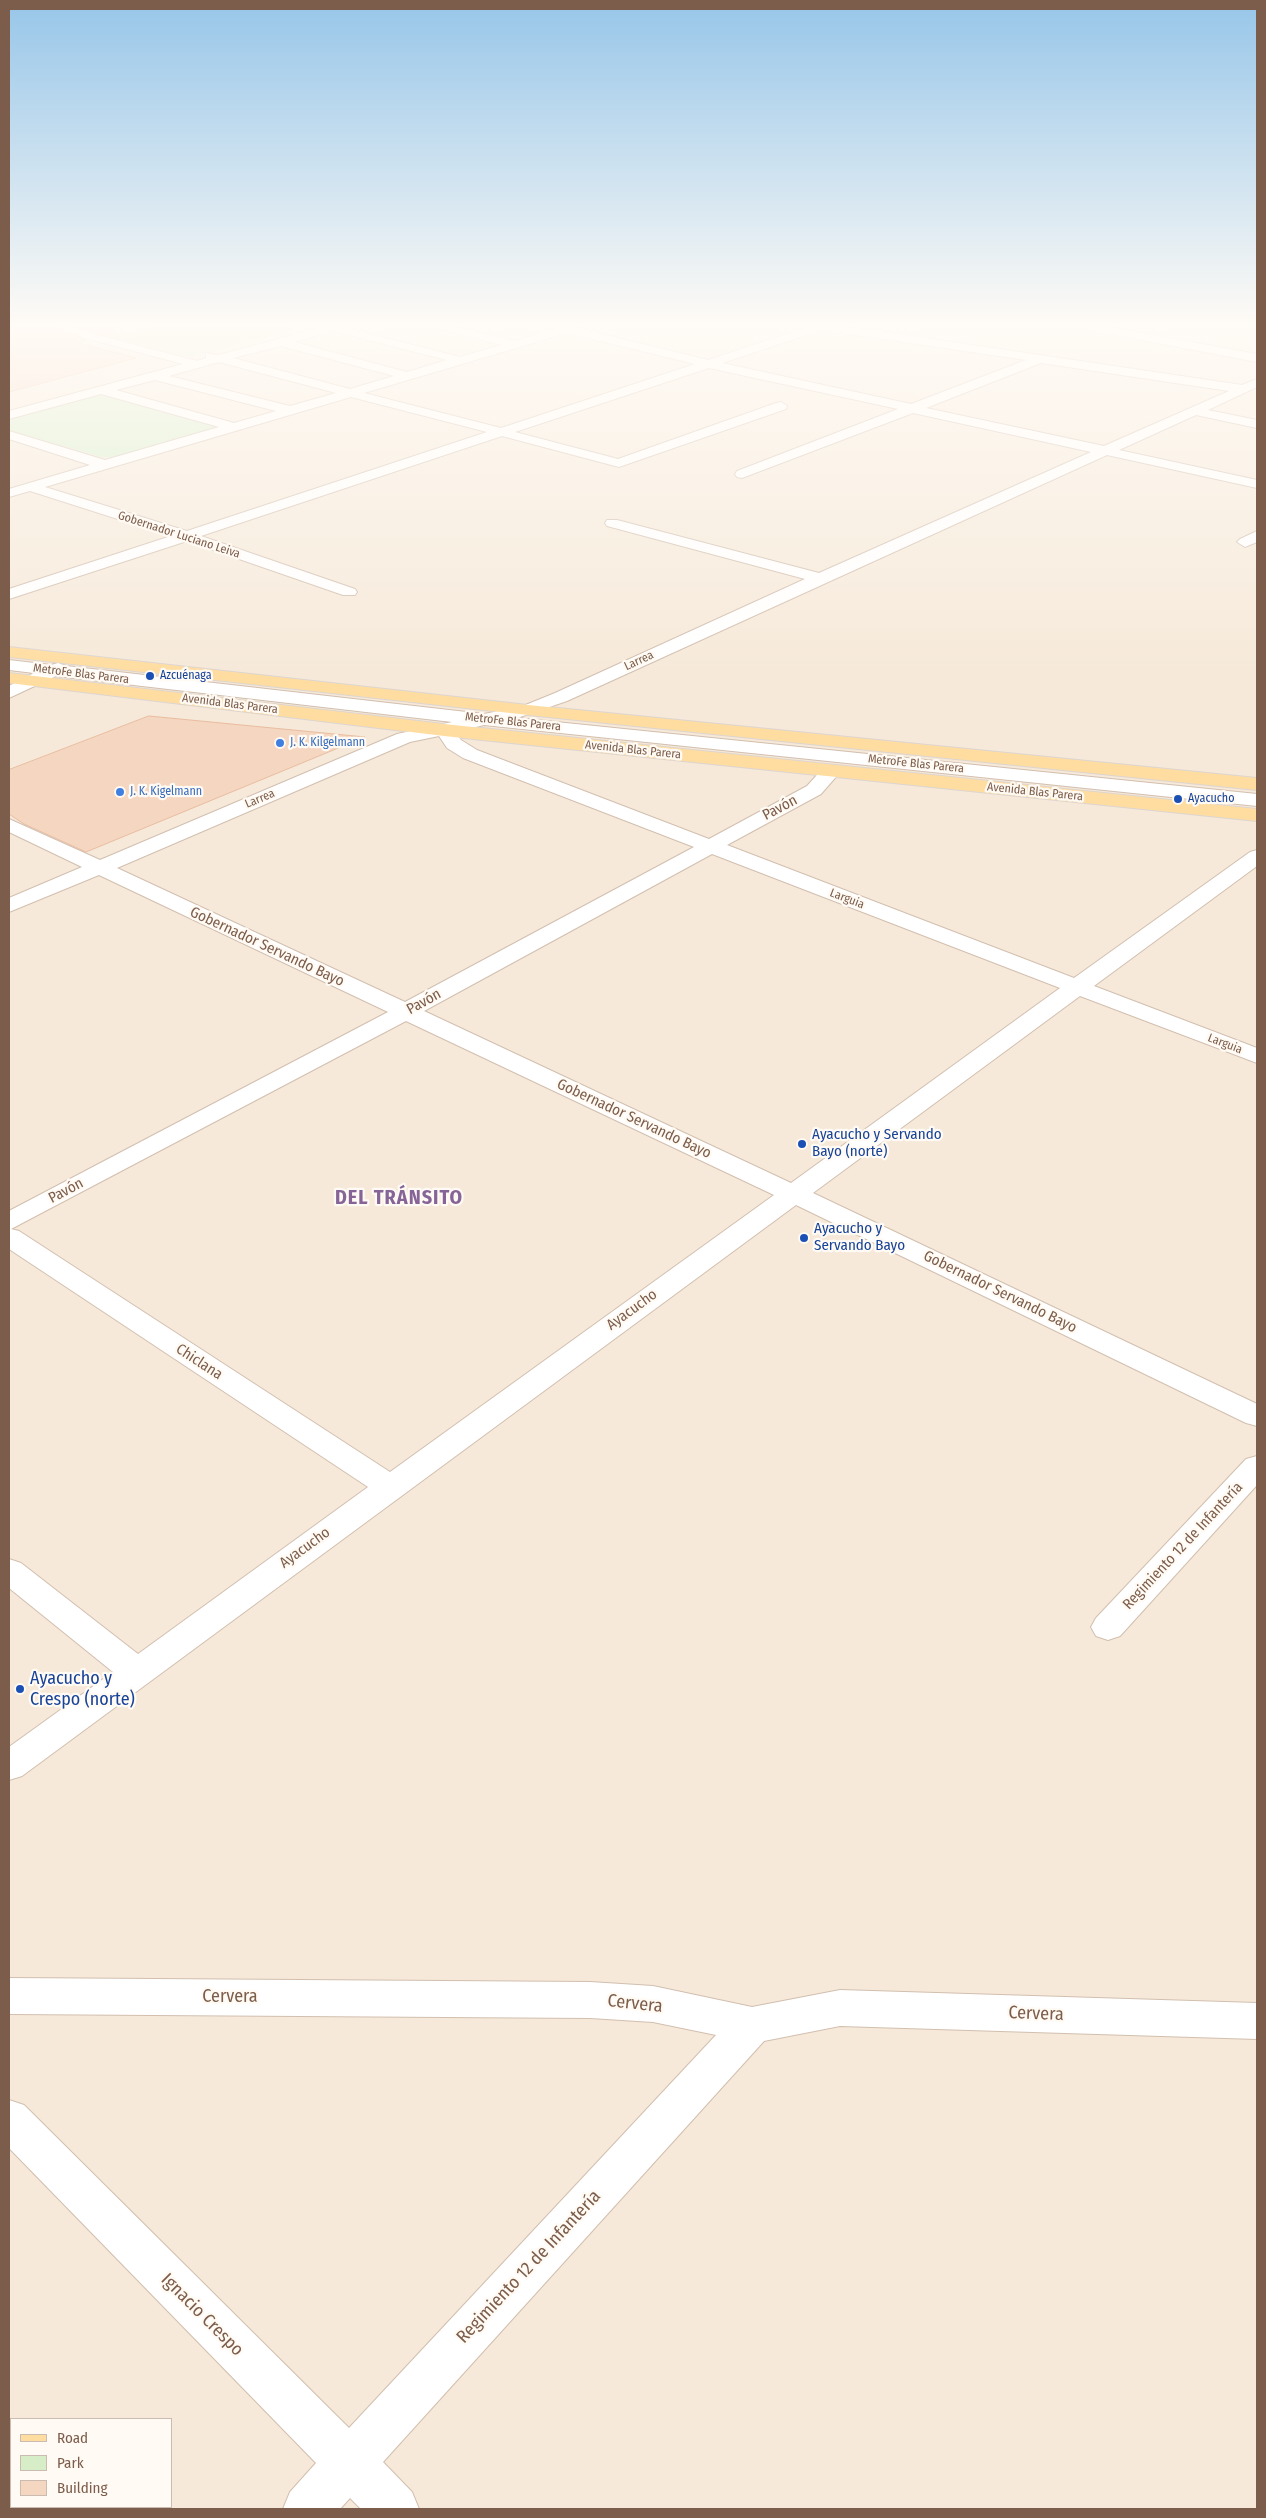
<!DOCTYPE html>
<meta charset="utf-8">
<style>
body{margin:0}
#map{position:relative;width:1266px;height:2518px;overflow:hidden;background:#fef7eb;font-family:"Fira Sans Condensed",sans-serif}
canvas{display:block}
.frame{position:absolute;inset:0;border:10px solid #7c5d4b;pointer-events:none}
.legend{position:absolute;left:10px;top:2418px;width:162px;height:90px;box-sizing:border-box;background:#fffaf3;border:1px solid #cbbbb0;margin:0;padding:6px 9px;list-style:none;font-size:15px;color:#7c5d4b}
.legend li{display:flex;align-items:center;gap:10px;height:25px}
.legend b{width:25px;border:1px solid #cbbbb0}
</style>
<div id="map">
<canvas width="1266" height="2518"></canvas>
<div class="frame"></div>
<ul class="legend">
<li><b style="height:6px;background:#ffdda1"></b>Road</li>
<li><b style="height:14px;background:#d6edc7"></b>Park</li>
<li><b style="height:14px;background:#f5d6c1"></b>Building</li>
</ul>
</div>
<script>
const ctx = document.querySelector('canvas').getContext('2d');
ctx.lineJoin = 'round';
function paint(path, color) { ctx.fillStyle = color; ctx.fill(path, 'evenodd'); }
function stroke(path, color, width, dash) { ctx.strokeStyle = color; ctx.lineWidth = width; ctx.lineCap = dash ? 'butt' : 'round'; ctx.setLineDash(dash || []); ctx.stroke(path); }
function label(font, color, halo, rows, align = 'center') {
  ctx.font = font + ' "Fira Sans Condensed",sans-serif'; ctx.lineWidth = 4.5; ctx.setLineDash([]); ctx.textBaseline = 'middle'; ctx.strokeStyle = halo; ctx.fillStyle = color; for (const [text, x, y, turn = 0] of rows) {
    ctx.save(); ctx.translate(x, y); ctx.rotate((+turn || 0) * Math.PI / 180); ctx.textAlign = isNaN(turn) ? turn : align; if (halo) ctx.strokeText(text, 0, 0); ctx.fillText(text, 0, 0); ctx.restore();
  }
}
const residential = new Path2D(`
 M9 322H1257V2509H9ZM11 2419H171V2507H11Z`);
const green = new Path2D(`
 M172 322H268L297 329 191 357 110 338Z
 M98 394 111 395 216 425 214 429 115 457H101L9 430V416Z`);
const building = new Path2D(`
 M9 322H41L87 340 78 343 136 358 9 392Z
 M66 322H114L115 334 107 336Z
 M149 716 365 737 86 852 24 824 9 814V770Z`);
const minor = new Path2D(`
 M43 322H60L93 334 197 361 206 358V353L219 355 341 322H360L346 328 460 357 501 345 415 322H436L515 341 554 329 533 322H553L708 360 811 326 813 324 841 322 837 325 1242 385 1257 379V387L1208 410 1257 420V428L1196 415 1119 450 1257 480V488L1107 455 567 701 517 718 1257 794V806L484 725 455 732 461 740 477 750 709 839 807 786 825 766H839L842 770 821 794 727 845 1074 978 1250 852 1257 850V866L1094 986 1257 1048V1063L1080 996 813 1193 1257 1404V1426L1246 1423 796 1205 22 1776 9 1780V1747L113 1672 9 1588V1559L21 1563 138 1654 368 1487 9 1249V1211L388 1012 99 875 9 912V898L82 867 9 832V819L100 860 397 734 452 722 56 676 9 698V686L34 673 9 670V660L51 665 58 663 66 666 484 714 523 706 555 693 805 579 607 526 605 523 607 520H617L819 573 1091 452 913 413 742 478 737 477 735 474 737 471 898 409 709 368 515 432 618 459 776 403 781 402 787 406 786 409 619 467 502 436 201 536 355 589 357 592 355 595H343L187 541 9 599V589L171 536 30 491 9 497V489L90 465 9 439V431L105 460 219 427 101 394 9 419V411L183 364 85 338ZM822 330 1026 360 911 404 722 363ZM333 331 447 360 407 372 294 342ZM567 333 695 364 501 428 364 393ZM281 346 394 376 350 389 233 358ZM219 362 336 393 290 406 169 376ZM1041 363 1229 391 1104 446 926 408ZM155 380 276 411 234 423 116 390ZM351 397 487 432 187 531 45 487ZM439 736 447 748 463 758 694 847 405 1002 117 868 410 742ZM712 854 1060 988 791 1183 424 1011ZM406 1021 774 1195 390 1472 19 1231 11 1229Z
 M1057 322H1082L1257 354V362L1062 325Z
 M1224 322 1257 324V330Z
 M1257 531V542L1245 547 1237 542 1240 539Z
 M1257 1456V1485L1120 1636 1108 1640 1096 1636 1091 1627 1096 1618 1246 1459Z
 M9 1978 590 1982 653 1986 752 2007 840 1990 1257 2003V2039L840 2026 764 2041 383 2462 412 2492 419 2509H361L350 2498 340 2509H283L290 2492 316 2463 9 2148V2100L24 2105 349 2428 716 2035 653 2022 590 2018 9 2014Z`);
const major = new Path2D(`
 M9 647 528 705 1257 778V790L528 715 9 657Z
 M9 673 444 724 1257 809V821L444 736 9 683Z`);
const markers = [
 [150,676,5,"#1a4fb4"],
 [280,743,5,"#3f7fe0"],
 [120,792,5,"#3f7fe0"],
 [1178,799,5,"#1a4fb4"],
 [802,1144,5,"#1a4fb4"],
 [804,1238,5,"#1a4fb4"],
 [20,1689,5,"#1a4fb4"]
];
const farStreetnames = [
 ["Gobernador Luciano Leiva",179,535,18],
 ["Larrea",639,661,-25],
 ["MetroFe Blas Parera",81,674,7],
 ["Avenida Blas Parera",230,704,7],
 ["MetroFe Blas Parera",513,722,6],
 ["Avenida Blas Parera",633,750,6],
 ["MetroFe Blas Parera",916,764,6],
 ["Avenida Blas Parera",1035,792,6],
 ["Larrea",260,799,-23],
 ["Larguia",847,899,21],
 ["Larguia",1225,1044,21]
];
const farTransitnames = [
 ["Azcuénaga",160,676],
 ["Ayacucho",1188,799]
];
const farShopnames = [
 ["J. K. Kilgelmann",290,743],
 ["J. K. Kigelmann",130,792]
];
const streetNames = [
 ["Pavón",780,808,-28],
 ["Gobernador Servando Bayo",267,947,25],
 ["Pavón",424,1002,-29],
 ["Gobernador Servando Bayo",634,1119,25],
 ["Pavón",66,1191,-28],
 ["Gobernador Servando Bayo",1000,1292,26],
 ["Ayacucho",632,1310,-36],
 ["Chiclana",199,1362,33],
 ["Regimiento 12 de Infantería",1183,1546,-47],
 ["Ayacucho",305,1548,-36]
];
const transitNames = [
 ["Ayacucho y Servando",812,1135],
 ["Bayo (norte)",812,1152],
 ["Ayacucho y",814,1229],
 ["Servando Bayo",814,1246]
];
const nearTransitnames = [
 ["Ayacucho y",30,1679],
 ["Crespo (norte)",30,1700]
];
const nearStreetnames = [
 ["Cervera",230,1997],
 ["Cervera",635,2004,6],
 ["Cervera",1036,2014,2],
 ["Regimiento 12 de Infantería",529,2267,-47],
 ["Ignacio Crespo",202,2315,45]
];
const districtNames = [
 ["DEL TRÁNSITO",399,1198]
];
paint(residential, '#f6e9d9');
paint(green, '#d6edc7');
paint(building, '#f5d6c1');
stroke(building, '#e9bda0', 1);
stroke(minor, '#d2bfaf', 2);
stroke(major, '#ddd5d0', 2);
paint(minor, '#fff');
paint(major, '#ffdda1');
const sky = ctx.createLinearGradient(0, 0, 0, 675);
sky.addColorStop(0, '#97c6e9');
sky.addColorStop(0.48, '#fffbf6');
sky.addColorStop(1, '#fffbf600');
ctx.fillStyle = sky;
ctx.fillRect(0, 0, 1266, 675);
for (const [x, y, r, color] of markers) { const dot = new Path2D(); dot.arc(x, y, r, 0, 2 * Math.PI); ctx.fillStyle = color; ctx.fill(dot); stroke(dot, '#fffaf3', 2); }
label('12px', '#7c5d4b', '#fffaf3', farStreetnames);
label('12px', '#164399', '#fffaf3', farTransitnames, 'left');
label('12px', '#366cbe', '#fffaf3', farShopnames, 'left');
label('15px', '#7c5d4b', '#fffaf3', streetNames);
label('15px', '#164399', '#fffaf3', transitNames, 'left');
label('18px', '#164399', '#fffaf3', nearTransitnames, 'left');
label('18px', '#7c5d4b', '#fffaf3', nearStreetnames);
ctx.letterSpacing = '1px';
label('bold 20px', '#866497', '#fffaf3', districtNames);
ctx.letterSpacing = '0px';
</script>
